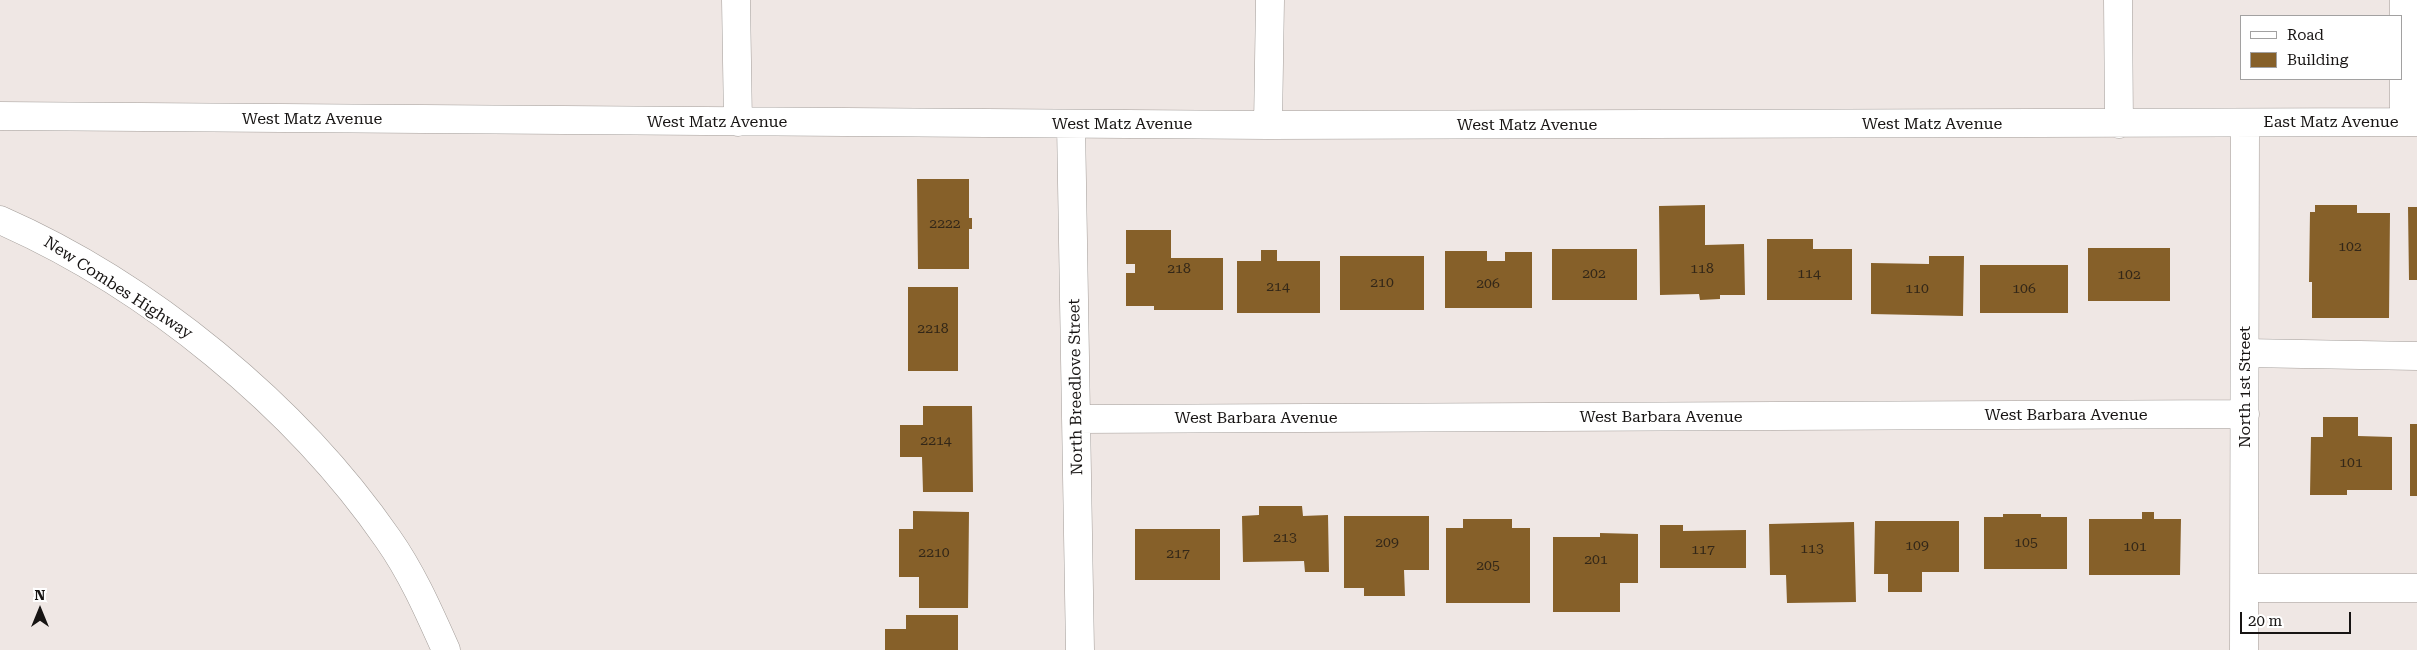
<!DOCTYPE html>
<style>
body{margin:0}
#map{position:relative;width:2417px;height:650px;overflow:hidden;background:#efe7e4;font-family:"Roboto Serif",serif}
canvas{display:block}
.legend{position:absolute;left:2240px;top:15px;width:162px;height:65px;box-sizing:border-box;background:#fff;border:1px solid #a2a1a1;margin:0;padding:6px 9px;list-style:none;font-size:15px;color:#171413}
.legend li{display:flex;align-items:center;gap:10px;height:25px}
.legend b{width:25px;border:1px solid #a2a1a1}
.north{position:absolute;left:15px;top:585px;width:50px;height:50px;-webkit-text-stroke:4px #fff;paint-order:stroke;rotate:0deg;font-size:14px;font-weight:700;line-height:20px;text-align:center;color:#171413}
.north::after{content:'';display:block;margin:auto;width:18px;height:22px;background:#171413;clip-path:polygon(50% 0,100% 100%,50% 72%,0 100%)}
.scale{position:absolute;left:2240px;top:612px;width:111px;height:22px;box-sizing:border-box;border:2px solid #171413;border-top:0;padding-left:6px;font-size:15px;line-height:18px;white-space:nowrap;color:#171413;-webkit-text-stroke:4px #fff;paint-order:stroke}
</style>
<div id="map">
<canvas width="2417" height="650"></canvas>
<ul class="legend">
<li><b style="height:6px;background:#fff"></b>Road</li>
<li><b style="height:14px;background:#866029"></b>Building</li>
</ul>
<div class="north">N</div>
<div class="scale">20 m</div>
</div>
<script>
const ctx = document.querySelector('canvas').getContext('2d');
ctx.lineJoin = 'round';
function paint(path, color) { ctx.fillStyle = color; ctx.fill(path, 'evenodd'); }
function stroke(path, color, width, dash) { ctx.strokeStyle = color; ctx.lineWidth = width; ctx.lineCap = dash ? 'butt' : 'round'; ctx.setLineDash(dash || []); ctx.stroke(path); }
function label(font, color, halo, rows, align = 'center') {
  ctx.font = font + ' "Roboto Serif",serif'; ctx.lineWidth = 4.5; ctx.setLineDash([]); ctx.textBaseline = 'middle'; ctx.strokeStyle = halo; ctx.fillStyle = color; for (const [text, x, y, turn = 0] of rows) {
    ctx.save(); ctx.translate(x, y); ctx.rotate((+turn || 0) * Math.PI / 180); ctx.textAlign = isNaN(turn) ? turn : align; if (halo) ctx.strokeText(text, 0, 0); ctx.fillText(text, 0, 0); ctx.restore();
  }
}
const building = new Path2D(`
 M917 179H969V218H972V229H969V269H918Z
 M1705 205V245L1744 244 1745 295H1720V299L1700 300 1699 294 1660 295 1659 206Z
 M2315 205H2357V213H2390L2389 318H2312V282H2309L2310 212H2315Z
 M2408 207H2417V280H2409Z
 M1126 230H1171V258H1223V310H1154V306H1126V273H1135V264H1126Z
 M1767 239H1813V249H1852V300H1767Z
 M2088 248H2170V301H2088Z
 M1552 249H1637V300H1552Z
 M1261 250H1277V261H1320V313H1237V261H1261Z
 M1445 251H1487V261H1505V252H1532V308H1445Z
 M1340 256H1424V310H1340Z
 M1929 256H1964L1963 316 1871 314V263L1929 264Z
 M1980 265H2068V313H1980Z
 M908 287H958V371H908Z
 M923 406H972L973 492H923L922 457H900V425H923Z
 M2323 417H2358V436L2392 437V490H2347V495H2310L2311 437H2323Z
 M2410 424H2417V496H2410Z
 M1259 506H1302L1303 516 1328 515 1329 572H1305L1304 561 1243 562 1242 516 1259 515Z
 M913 511 969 512 968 608H919V577H899V529H913Z
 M2142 512H2154V519H2181L2180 575H2089V519H2142Z
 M2003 514H2041V517H2067V569H1984V517H2003Z
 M1344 516H1429V570H1404L1405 596H1364V588H1344Z
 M1463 519H1512V528H1530V603H1446V528H1463Z
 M1875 521H1959V572H1922V592H1888V574H1874Z
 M1854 522 1856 602 1787 603 1786 575H1770L1769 524Z
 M1660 525H1683V531L1746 530V568H1660Z
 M1135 529H1220V580H1135Z
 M1600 533 1638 534V583H1620V612H1553V537H1600Z
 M906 615H958V650H885V629H906Z`);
const minor = new Path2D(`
 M736 0 738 122
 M2118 0 2119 124
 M2404 0V122
 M0 116 1268 125 2417 122
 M1071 124 1080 650
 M1268 125 1270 0
 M0 220C148 285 296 406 388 539 412 573 429 612 446 650
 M2245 353 2417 356
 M1076 419 2245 414
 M2245 588H2417
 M2244 650 2245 123`);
const numberNames = [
 ["2222",945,224],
 ["102",2350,247],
 ["218",1179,269],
 ["118",1702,269],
 ["202",1594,274],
 ["114",1809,274],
 ["102",2129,275],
 ["210",1382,283],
 ["206",1488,284],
 ["214",1278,287],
 ["110",1917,289],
 ["106",2024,289],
 ["2218",933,329],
 ["2214",936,441],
 ["101",2351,463],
 ["213",1285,538],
 ["209",1387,543],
 ["105",2026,543],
 ["109",1917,546],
 ["101",2135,547],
 ["113",1812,549],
 ["117",1703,550],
 ["2210",934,553],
 ["217",1178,554],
 ["201",1596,560],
 ["205",1488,566]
];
const streetNames = [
 ["West Matz Avenue",312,119],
 ["West Matz Avenue",717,122],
 ["East Matz Avenue",2331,122],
 ["West Matz Avenue",1122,124],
 ["West Matz Avenue",1932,124],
 ["West Matz Avenue",1527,125],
 ["New Combes Highway",118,288,33],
 ["North Breedlove Street",1076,387,-91],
 ["North 1st Street",2245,387,-90],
 ["West Barbara Avenue",2066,415],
 ["West Barbara Avenue",1661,417],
 ["West Barbara Avenue",1256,418]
];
paint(building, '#866029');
stroke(minor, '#a29c98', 29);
stroke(minor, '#fff', 28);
label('14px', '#332718', null, numberNames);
label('16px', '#171413', '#fff', streetNames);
</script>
